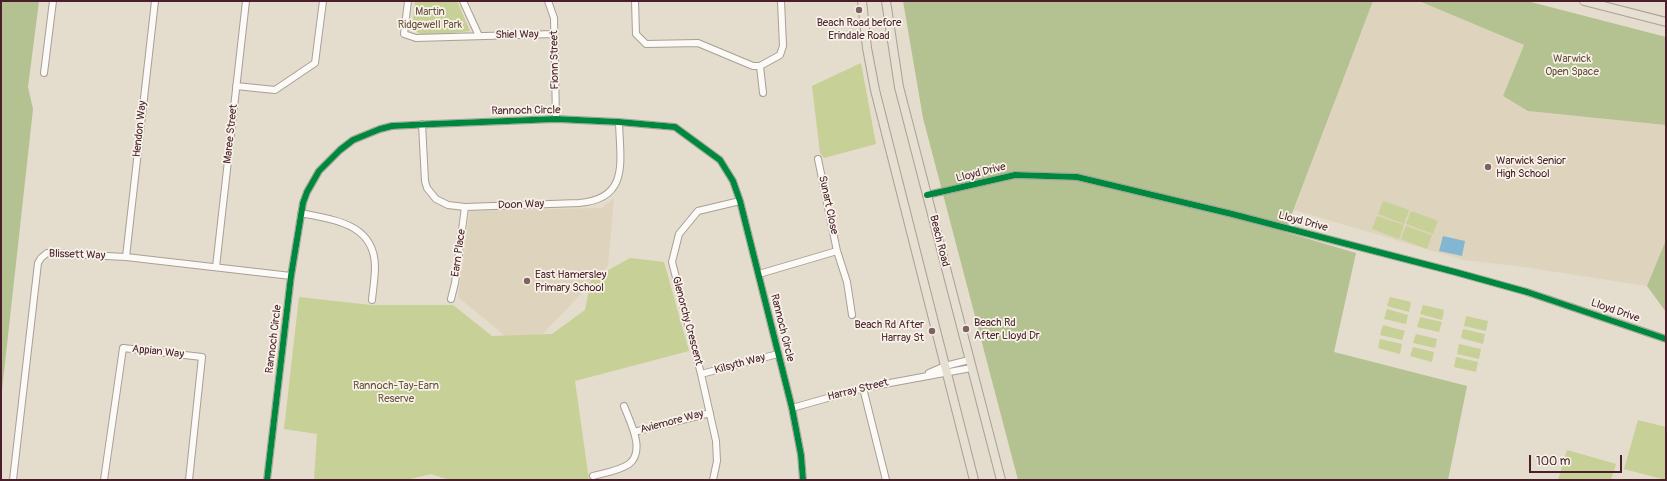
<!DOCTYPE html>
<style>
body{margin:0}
#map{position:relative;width:1667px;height:481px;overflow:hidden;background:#e4dccc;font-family:Pangolin,sans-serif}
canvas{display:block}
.frame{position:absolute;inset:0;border:2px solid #4a1f2b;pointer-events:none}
.scale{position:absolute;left:1529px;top:455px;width:93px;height:18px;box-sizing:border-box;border:2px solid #4a1f2b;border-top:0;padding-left:5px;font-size:12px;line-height:14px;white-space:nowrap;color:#4a1f2b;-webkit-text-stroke:3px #f7f3e8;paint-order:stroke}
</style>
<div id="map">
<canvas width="1667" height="481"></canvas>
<div class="frame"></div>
<div class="scale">100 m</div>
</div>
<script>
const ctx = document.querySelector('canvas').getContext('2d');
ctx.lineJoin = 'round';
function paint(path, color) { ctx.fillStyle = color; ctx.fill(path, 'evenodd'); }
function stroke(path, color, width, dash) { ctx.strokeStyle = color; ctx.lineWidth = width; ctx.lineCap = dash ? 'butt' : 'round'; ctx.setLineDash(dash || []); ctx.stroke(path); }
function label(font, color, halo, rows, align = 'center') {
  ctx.font = font + ' Pangolin,sans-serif'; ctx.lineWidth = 3.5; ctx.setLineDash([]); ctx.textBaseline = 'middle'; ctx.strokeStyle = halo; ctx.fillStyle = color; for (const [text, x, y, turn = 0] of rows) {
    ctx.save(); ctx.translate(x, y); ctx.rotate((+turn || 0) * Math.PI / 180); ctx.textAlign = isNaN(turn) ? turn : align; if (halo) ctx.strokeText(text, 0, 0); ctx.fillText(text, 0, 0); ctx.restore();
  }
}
const built = new Path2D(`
 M1373 1H1419L1524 45 1503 96 1528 111 1666 125V240L1647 286 1524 267 1464 260 1294 210Z
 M614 198 608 266 525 352 458 297 470 211 602 208Z`);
const green = new Path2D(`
 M415 1H457L470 31 424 36 412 29Z
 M861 63 876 144 824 158 820 153 812 86Z
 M1383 201 1409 210 1404 224 1378 214Z
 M1411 211 1438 221 1433 234 1406 224Z
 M1377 216 1404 225 1399 239 1372 229Z
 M1406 226 1432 235 1427 249 1401 239Z
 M630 258 664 262 689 351 575 381 589 480H450L431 474 406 480H314L317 434 284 429 299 297 371 305H453L492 336 552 334 585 310 591 280Z
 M1390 297 1411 302 1409 312 1387 306Z
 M1423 305 1444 310 1442 320 1420 314Z
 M1387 309 1408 315 1406 324 1384 319Z
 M1466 316 1488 321 1486 331 1464 326Z
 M1420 317 1442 322 1439 332 1417 327Z
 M1383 325 1405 331 1402 340 1380 335Z
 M1463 329 1485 334 1483 344 1461 338Z
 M1416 334 1437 339 1435 348 1413 343Z
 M1380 339 1402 344 1400 354 1378 348Z
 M1459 344 1481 349 1479 359 1457 354Z
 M1413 347 1434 352 1432 362 1410 356Z
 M1456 357 1478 362 1476 372 1454 367Z
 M1638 420 1666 427V480L1624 469Z
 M1567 450 1616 464 1611 480H1558Z`);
const forest = new Path2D(`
 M1 1H39L28 87 33 109 1 399Z
 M903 1H1373L1285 232 1356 253 1334 352 1467 386 1448 480H1018L923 118Z
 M1419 1H1527L1666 37V125L1528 111 1503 96 1524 45Z
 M1666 240V312L1647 286Z`);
const water = new Path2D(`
 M1443 236 1465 241 1462 256 1439 251Z`);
const minor = new Path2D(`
 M408 1 404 34 416 38 554 34
 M463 1 479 36
 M548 1 554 18 556 119
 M635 1 636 34 646 44 698 43 753 66H760L780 55 783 46 781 1
 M760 66 763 93
 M44 73 53 1
 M236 86 275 90 315 63 323 1
 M422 124 425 181 427 188 436 199 448 205 465 207 579 203C630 199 620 161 619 122
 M818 159 837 251 847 282 852 315
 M927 195 1015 175 1077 177 1232 214 1455 272 1527 292 1666 339
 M301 213C333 220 374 223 375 266 375 278 373 289 372 300
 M126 257 155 1
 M216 267 246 1
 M759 274 837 251
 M451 299 455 283 465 207
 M929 373 945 366 969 360
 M701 374 778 354
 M863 388 886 480
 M792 408 863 388 971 368
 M634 432 710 413
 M593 476C604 473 619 471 629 464 646 451 630 422 624 406
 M13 480 38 263 41 258 47 253 126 257 291 276
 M104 480 123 348 202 357 189 480
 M267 480 291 276 303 203 307 192 319 171 340 150 353 140 380 129 392 126 433 124 556 119 619 122 675 127 720 160 733 181 740 201 792 408 801 455 803 480
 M713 480 717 461 716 441 701 374 672 262 679 234 698 211 740 201`);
const major = new Path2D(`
 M862 1 867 48 875 90 974 480
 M886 1 899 87 1001 480
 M1584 1 1666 22`);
const cycleway = new Path2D(`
 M927 195 1015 175 1077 177 1232 214 1455 272 1527 292 1666 339
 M267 480 291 276 303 203 307 192 319 171 340 150 353 140 380 129 392 126 433 124 556 119 619 122 675 127 720 160 733 181 740 201 792 408 801 455 803 480`);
const markers = [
 [859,10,4,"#806163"],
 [1488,167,4,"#806163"],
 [527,281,4,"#806163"],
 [966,329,4,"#806163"],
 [932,331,4,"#806163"]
];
const parkNames = [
 ["Martin",430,12],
 ["Ridgewell Park",430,25],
 ["Warwick",1572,59],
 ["Open Space",1572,72],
 ["Rannoch-Tay-Earn",396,386],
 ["Reserve",396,399]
];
const poiNames = [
 ["Beach Road before",859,23,"center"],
 ["Erindale Road",859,36,"center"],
 ["Warwick Senior",1496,161],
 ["High School",1496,174],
 ["East Hamersley",535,275],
 ["Primary School",535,288],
 ["Beach Rd",974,323],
 ["After Lloyd Dr",974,336],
 ["Beach Rd After",924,325,"right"],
 ["Harray St",924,338,"right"]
];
const streetNames = [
 ["Shiel Way",517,35,-1],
 ["Fionn Street",555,60,-91],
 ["Rannoch Circle",526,111,-1],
 ["Hendon Way",140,129,-84],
 ["Maree Street",231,134,-84],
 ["Lloyd Drive",981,173,-14],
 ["Doon Way",521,205,-2],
 ["Sunart Close",828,205,78],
 ["Lloyd Drive",1303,222,15],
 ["Beach Road",939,241,76],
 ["Earn Place",459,253,-82],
 ["Blissett Way",77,255,2],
 ["Lloyd Drive",1615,311,19],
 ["Glenorchy Crescent",687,321,75],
 ["Rannoch Circle",782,328,76],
 ["Rannoch Circle",274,339,-83],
 ["Appian Way",158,352,6],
 ["Kilsyth Way",740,364,-15],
 ["Harray Street",858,390,-14],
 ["Aviemore Way",672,422,-15]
];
paint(built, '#ded3bc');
paint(green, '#c7d096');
paint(forest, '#b4c190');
paint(water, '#83b6d0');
stroke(minor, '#a99f97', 8);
stroke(major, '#a99f97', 10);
stroke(minor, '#fbfaf7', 6);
stroke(major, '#e6e0d3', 8);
stroke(cycleway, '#00873e', 6);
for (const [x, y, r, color] of markers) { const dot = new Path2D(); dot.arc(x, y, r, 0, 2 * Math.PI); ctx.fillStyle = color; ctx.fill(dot); stroke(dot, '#f7f3e8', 1.5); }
label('11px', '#69513e', '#f7f3e8', parkNames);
label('11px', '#4a1f2b', '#f7f3e8', poiNames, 'left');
label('11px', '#4a1f2b', '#f7f3e8', streetNames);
</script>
